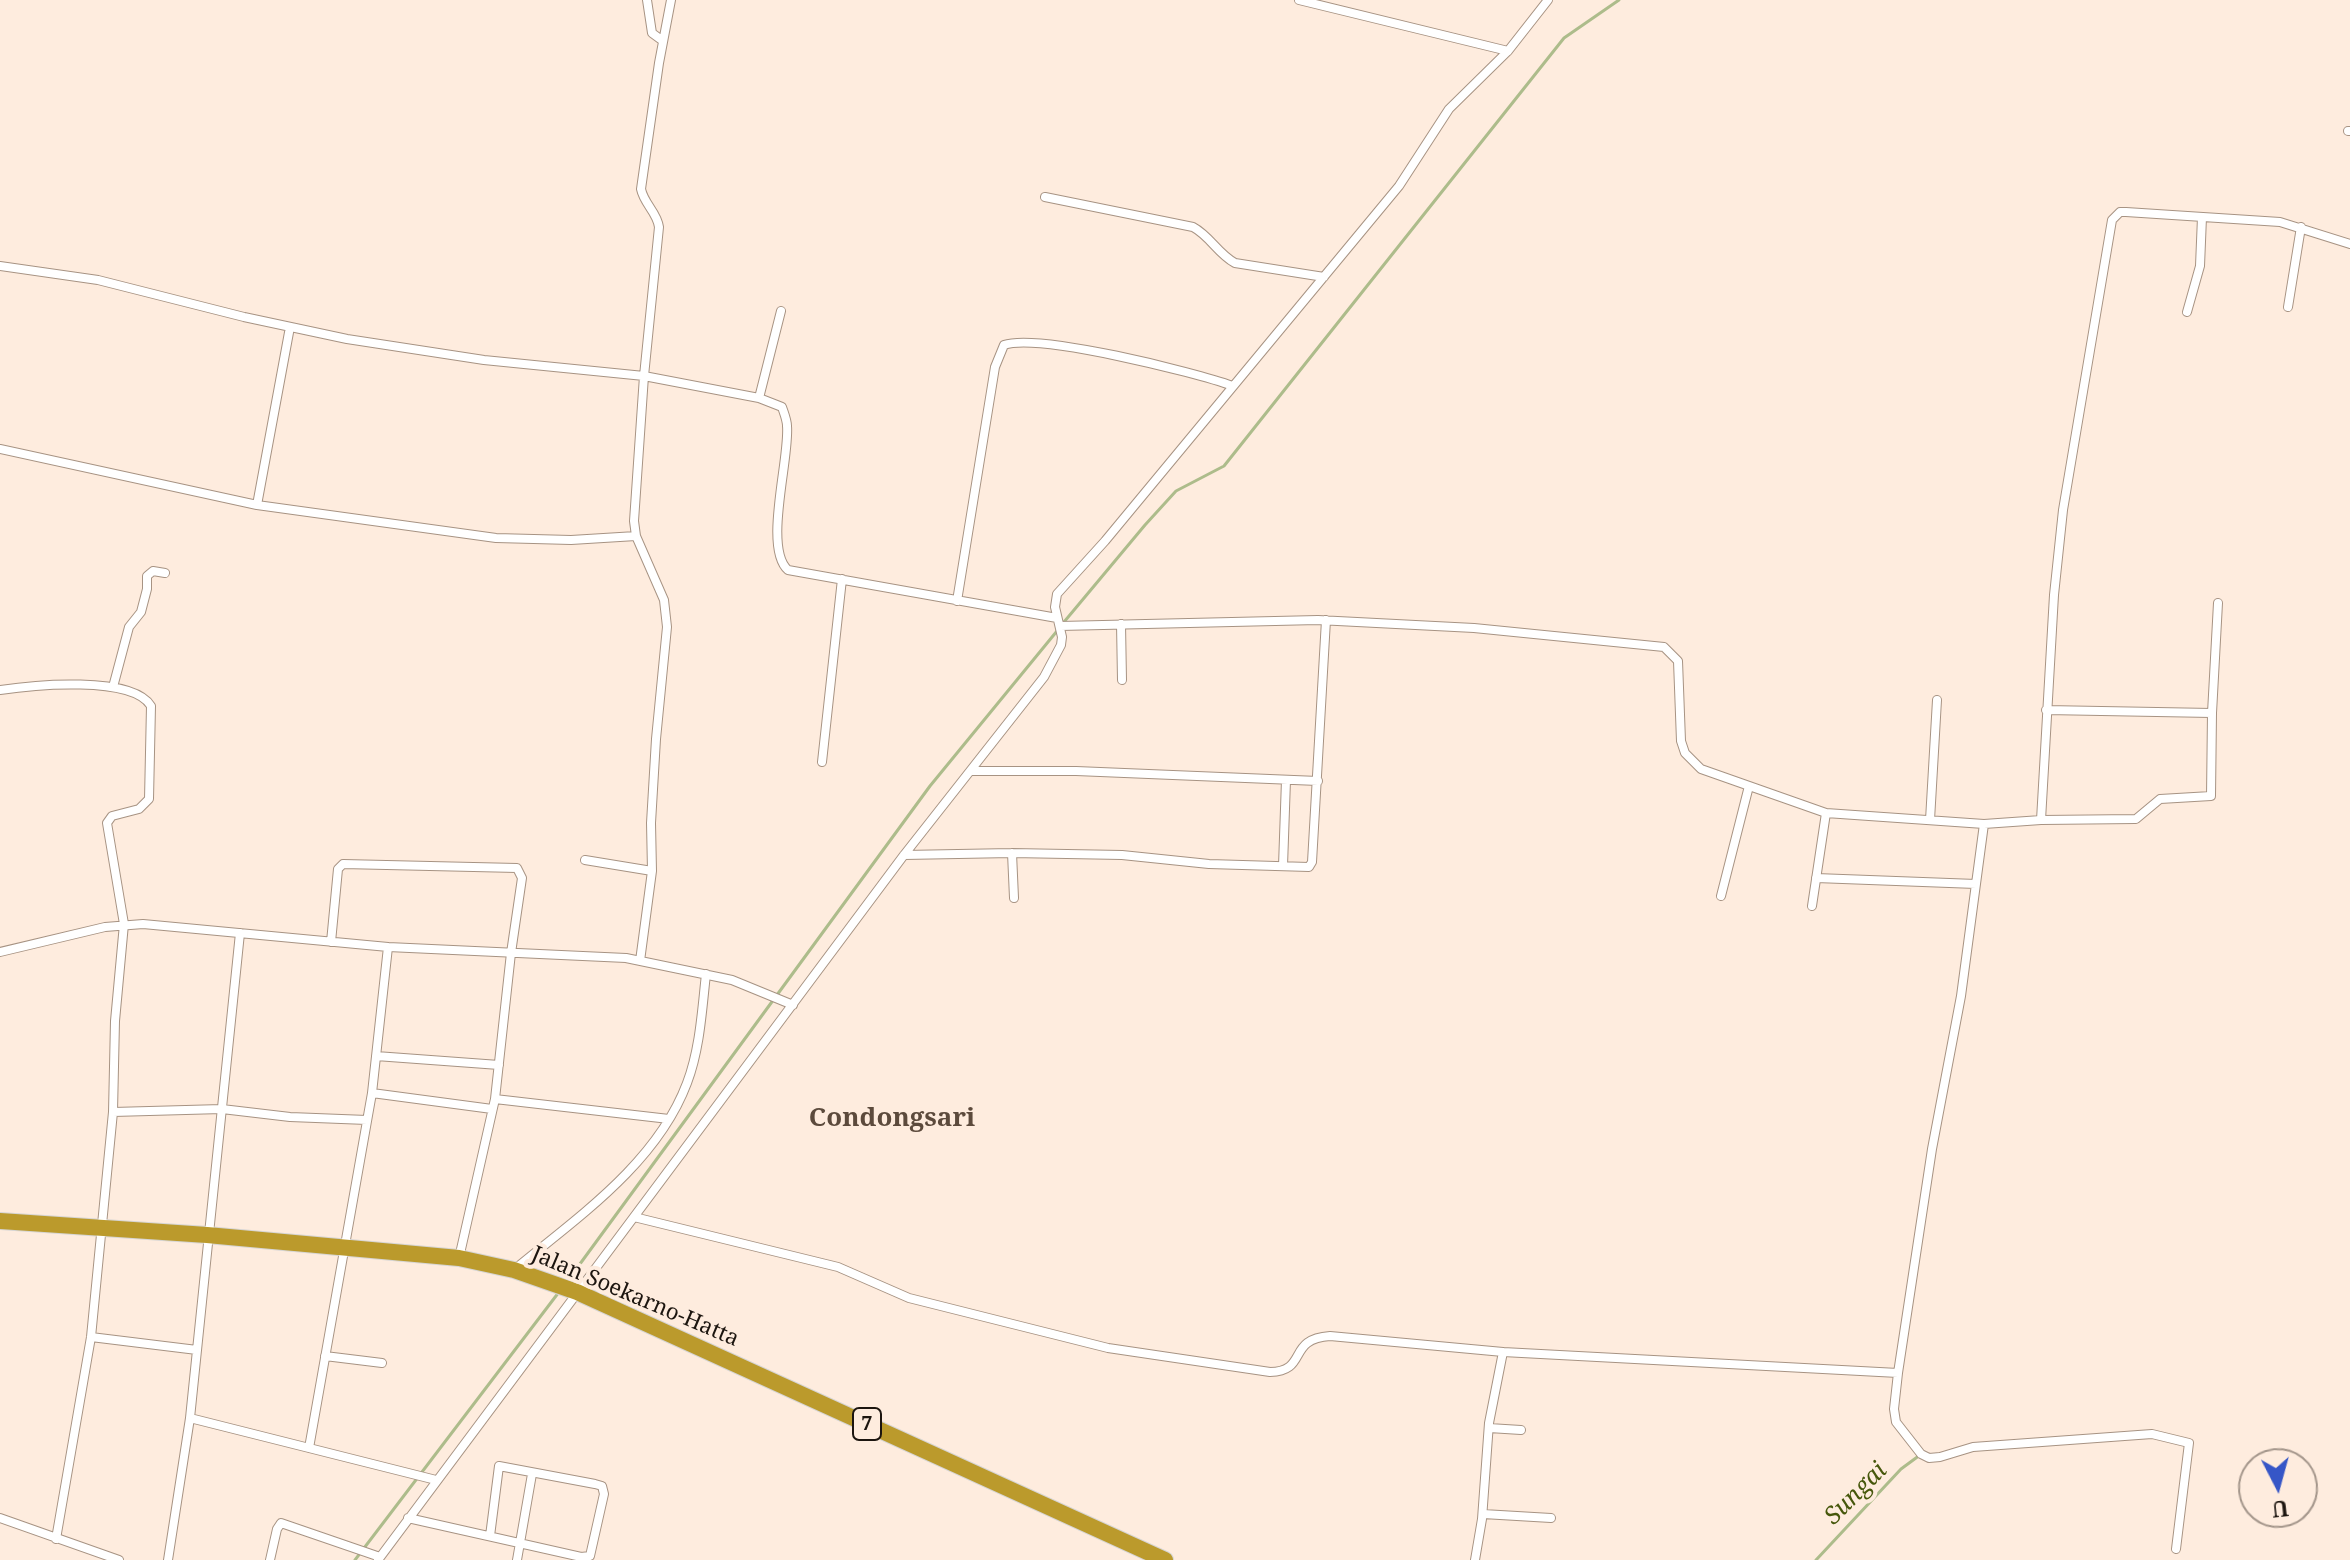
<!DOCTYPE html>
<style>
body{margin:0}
#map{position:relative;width:2350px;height:1560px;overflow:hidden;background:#feecde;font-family:"Noto Serif",serif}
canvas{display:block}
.north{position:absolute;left:2238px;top:1448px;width:80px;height:80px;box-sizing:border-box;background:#feecde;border:2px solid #a4968b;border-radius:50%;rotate:174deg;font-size:22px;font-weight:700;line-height:32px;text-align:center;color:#1c150f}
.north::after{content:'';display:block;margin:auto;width:28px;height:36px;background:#3656c7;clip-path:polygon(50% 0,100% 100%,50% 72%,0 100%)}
</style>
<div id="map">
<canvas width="2350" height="1560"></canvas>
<div class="north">U</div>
</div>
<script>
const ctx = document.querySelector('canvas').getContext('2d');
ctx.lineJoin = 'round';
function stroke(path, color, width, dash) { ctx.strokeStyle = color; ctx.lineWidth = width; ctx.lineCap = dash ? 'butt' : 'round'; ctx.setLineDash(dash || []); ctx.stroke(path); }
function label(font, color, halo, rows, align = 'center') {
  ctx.font = font + ' "Noto Serif",serif'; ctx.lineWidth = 8; ctx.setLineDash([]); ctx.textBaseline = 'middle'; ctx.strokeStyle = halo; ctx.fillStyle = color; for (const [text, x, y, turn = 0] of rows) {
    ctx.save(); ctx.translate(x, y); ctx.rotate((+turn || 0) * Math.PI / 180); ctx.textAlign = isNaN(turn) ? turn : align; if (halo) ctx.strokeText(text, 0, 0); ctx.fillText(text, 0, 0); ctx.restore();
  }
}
const stream = new Path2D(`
 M1064 622 1145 525 1176 491 1224 466 1564 38 1619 0
 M566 1283 930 786 1057 631
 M355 1560 559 1292
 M1816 1560 1901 1469 1920 1455`);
const street = new Path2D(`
 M647 0 652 33 663 41
 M1299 0 1508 51
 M2348 131H2350
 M1045 197 1193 227C1210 236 1218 254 1235 263L1324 277
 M0 266 98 280 244 317 347 339 484 360 644 376 759 398 782 407C784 413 787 420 787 426 790 458 763 548 788 570L1057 618
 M2288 307 2301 227
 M2187 312 2200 266 2202 217
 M759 398 781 311
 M0 449 257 505 496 538 571 540 636 536
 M257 505 290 327
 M957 601 995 367 1004 345C1038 333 1194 372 1233 386
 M1121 624 1122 680
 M1060 626 1318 620 1474 628 1664 647 1678 661 1681 741 1685 753 1701 769 1826 813 1984 824 2041 820 2054 595 2063 510 2112 220 2120 212H2126L2280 222 2350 244
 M113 687 129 627 141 612 147 589V576L153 571 165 573
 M0 690C32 685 132 675 151 706L149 799 139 809 112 816 107 823 124 924 115 1021 113 1112 91 1337 56 1539
 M2046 710 2212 713
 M822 762 842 579
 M971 771H1076L1318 781
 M1930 820 1937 700
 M2041 820 2136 819 2160 799 2211 796 2212 713 2218 603
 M1984 824 1961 996 1932 1149 1898 1373 1894 1409 1896 1422 1921 1454 1929 1458 1940 1457 1973 1447 2152 1434 2189 1443 2176 1549
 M1012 853 1014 898
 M904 855 1012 853 1122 855 1209 864 1309 867 1312 862 1326 620
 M585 860 652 871
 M1283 866 1286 780
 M1816 878 1976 884
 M1721 896 1749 786
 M1812 906 1826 813
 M331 942 338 869 343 864 517 868 522 878 511 953 495 1099 459 1258
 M0 952 105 927 143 924 388 947 626 958 732 980 793 1005
 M640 961 652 871 651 823 656 739 667 627 664 600 636 536 634 521 644 376 659 227C657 212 644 204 641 189L659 63 671 0
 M376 1056 499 1065
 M372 1093 492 1109
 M495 1099 669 1119
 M113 1112 222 1109 290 1117 367 1120
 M634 1217 838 1267 909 1298 1108 1348 1270 1372C1309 1371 1286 1339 1330 1336L1503 1352 1898 1373
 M515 1269C578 1217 657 1163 687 1083 700 1049 702 1010 706 974
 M91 1337 197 1350
 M325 1356 382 1363
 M190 1418 436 1480
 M1489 1428 1521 1430
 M309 1448 372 1093 388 947
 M1483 1514 1551 1518
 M0 1518 119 1560
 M408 1518 581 1557
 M490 1536 499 1466 595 1484 602 1486 604 1494 590 1556 581 1557 580 1560
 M168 1560 190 1418 240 933
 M270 1560 277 1529 281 1523 380 1557
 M378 1560 904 855 1044 677 1061 645 1062 637 1055 607 1057 594 1105 541 1399 186 1449 109 1508 51 1548 0
 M517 1560 532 1474
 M1475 1560 1482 1519 1489 1423 1503 1352`);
const highway = new Path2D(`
 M0 1221 207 1235 459 1258 514 1270 577 1292 1165 1560`);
const shields = [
 [867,1424,28]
];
const shieldNames = [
 ["7",867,1424]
];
const streetNames = [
 ["Jalan Soekarno-Hatta",635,1297,23]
];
const waterNames = [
 ["Sungai",1856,1494,-45]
];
const quarterNames = [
 ["Condongsari",892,1119]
];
stroke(stream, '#adbc8b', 3);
stroke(street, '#a79383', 10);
stroke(highway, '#d6d5d4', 18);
stroke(street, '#fff', 8);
stroke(highway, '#bb9a2c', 16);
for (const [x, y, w] of shields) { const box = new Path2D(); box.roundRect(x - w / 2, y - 16, w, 32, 6); ctx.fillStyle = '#feecde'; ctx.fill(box); stroke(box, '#1c150f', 2); }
label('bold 20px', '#1c150f', null, shieldNames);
label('22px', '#1c150f', '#feecde', streetNames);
label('italic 24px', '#46570b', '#feecde', waterNames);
label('bold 26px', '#5c4a3c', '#feecde', quarterNames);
</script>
